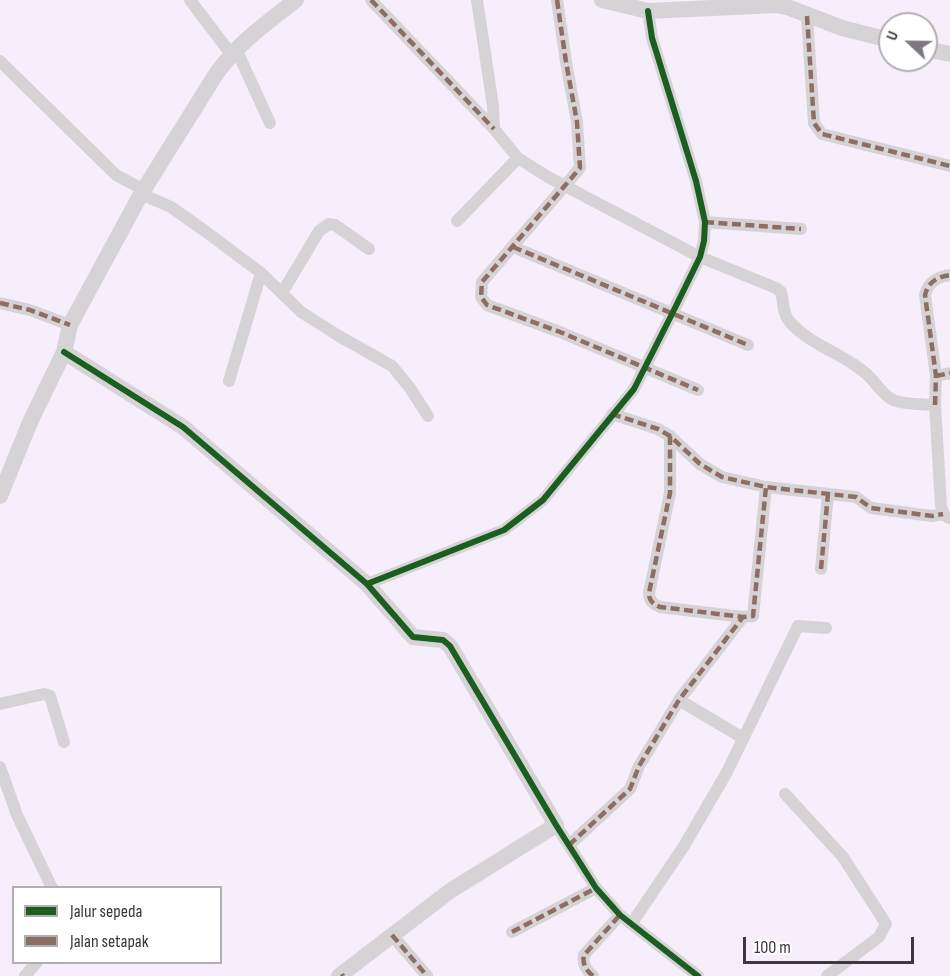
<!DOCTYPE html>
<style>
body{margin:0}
#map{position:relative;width:950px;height:976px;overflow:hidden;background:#f6eefa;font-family:"Sofia Sans Condensed",sans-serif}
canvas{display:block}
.legend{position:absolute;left:12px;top:886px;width:210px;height:78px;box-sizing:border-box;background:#fff;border:2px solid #b1afb2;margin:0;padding:8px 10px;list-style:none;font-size:18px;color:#3d383f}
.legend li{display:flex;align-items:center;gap:12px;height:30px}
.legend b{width:30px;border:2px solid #b1afb2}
.north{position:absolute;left:878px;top:12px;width:60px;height:60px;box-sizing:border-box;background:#fff;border:2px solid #b1afb2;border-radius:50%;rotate:292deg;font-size:16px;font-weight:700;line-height:24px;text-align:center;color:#3d383f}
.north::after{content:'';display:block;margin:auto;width:21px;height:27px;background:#7e7880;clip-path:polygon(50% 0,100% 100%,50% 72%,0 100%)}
.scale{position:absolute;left:743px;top:937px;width:171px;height:27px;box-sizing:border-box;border:3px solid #3d383f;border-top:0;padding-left:8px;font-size:18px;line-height:21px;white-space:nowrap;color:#3d383f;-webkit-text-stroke:4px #fff;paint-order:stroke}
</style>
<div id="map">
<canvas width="950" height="976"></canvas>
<ul class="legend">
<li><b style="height:8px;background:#1b5e20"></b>Jalur sepeda</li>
<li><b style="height:8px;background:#8d6e63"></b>Jalan setapak</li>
</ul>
<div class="north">U</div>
<div class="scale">100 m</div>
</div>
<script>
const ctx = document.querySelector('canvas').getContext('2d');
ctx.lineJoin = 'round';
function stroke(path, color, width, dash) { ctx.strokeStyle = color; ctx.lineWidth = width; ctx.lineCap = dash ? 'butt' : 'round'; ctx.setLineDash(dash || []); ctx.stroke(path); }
const street = new Path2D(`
 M190 0 231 54
 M371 0 494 129
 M477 0 493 106 494 129 518 158 548 177 700 257 776 288 781 292C784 302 782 314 790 322 809 344 841 353 863 371 874 379 881 394 893 400 905 405 922 404 935 405
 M557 0 566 62 577 122 580 168 482 282 481 297 487 305 560 332 698 390
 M807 16 814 123 822 134 950 166
 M236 49 270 123
 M0 61 116 175 144 190
 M141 194 171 207 205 231 261 273 301 312 339 336 392 366 410 388 428 416
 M457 221 518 158
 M705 222 801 229
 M513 247 748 345
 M282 293 319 231 329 224 335 225 369 249
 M0 303 30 310 70 325
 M936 376 950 373
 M229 381 261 273
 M612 414 658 429 670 436 700 464 722 477 766 487 856 497 871 508 932 516 943 514
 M670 436V493L649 593C649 601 653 604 660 607L743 617 753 616 766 487
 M949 518 943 514 941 505 935 405 936 376 925 295C928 282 937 277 950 275
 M821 569 828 494
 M367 584 504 530 543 500 634 389 672 314 700 257 704 241 705 222 696 181 652 38 648 11
 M679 700 743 738
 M0 704 44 694 50 696 64 742
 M0 767 17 815 52 888
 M785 794 843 857 886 924 879 937 827 976
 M556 825 596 888 620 915 698 976
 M569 845 630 789 639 766 679 700 743 617
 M632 923 684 846 727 772 798 626 826 628
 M512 932 596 888
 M392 935 427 976
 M25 976 37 962
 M593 976C586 970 582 964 584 955L620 915`);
const secondary = new Path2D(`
 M602 0 648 11 777 5 790 8 842 28 890 40
 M926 49 950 54
 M64 352 183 427 367 584 413 637 443 640 450 646 556 825 450 891 339 976
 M0 496 31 420 64 352 70 325 141 194 218 71C242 40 265 24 296 0`);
const quiet = new Path2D(`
 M371 0 494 129
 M557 0 566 62 577 122 580 168 482 282 481 297 487 305 560 332 698 390
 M807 16 814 123 822 134 950 166
 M705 222 801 229
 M513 247 748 345
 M0 303 30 310 70 325
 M936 376 950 373
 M935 405 936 376 925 295C928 282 937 277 950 275
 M612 414 658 429 670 436 700 464 722 477 766 487 856 497 871 508 932 516 943 514
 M670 436V493L649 593C649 601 653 604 660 607L743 617 753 616 766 487
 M821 569 828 494
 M569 845 630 789 639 766 679 700 743 617
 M512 932 596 888
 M392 935 427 976
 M342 974 343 976
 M593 976C586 970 582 964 584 955L620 915`);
const cycleway = new Path2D(`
 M64 352 183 427 367 584 413 637 443 640 450 646 556 825 596 888 620 915 698 976
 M367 584 504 530 543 500 634 389 672 314 700 257 704 241 705 222 696 181 652 38 648 11`);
stroke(street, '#d6d3d6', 12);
stroke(secondary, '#d6d3d6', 16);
stroke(quiet, '#8d6e63', 4.5, [9, 4.5]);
stroke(cycleway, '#1b5e20', 6);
</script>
